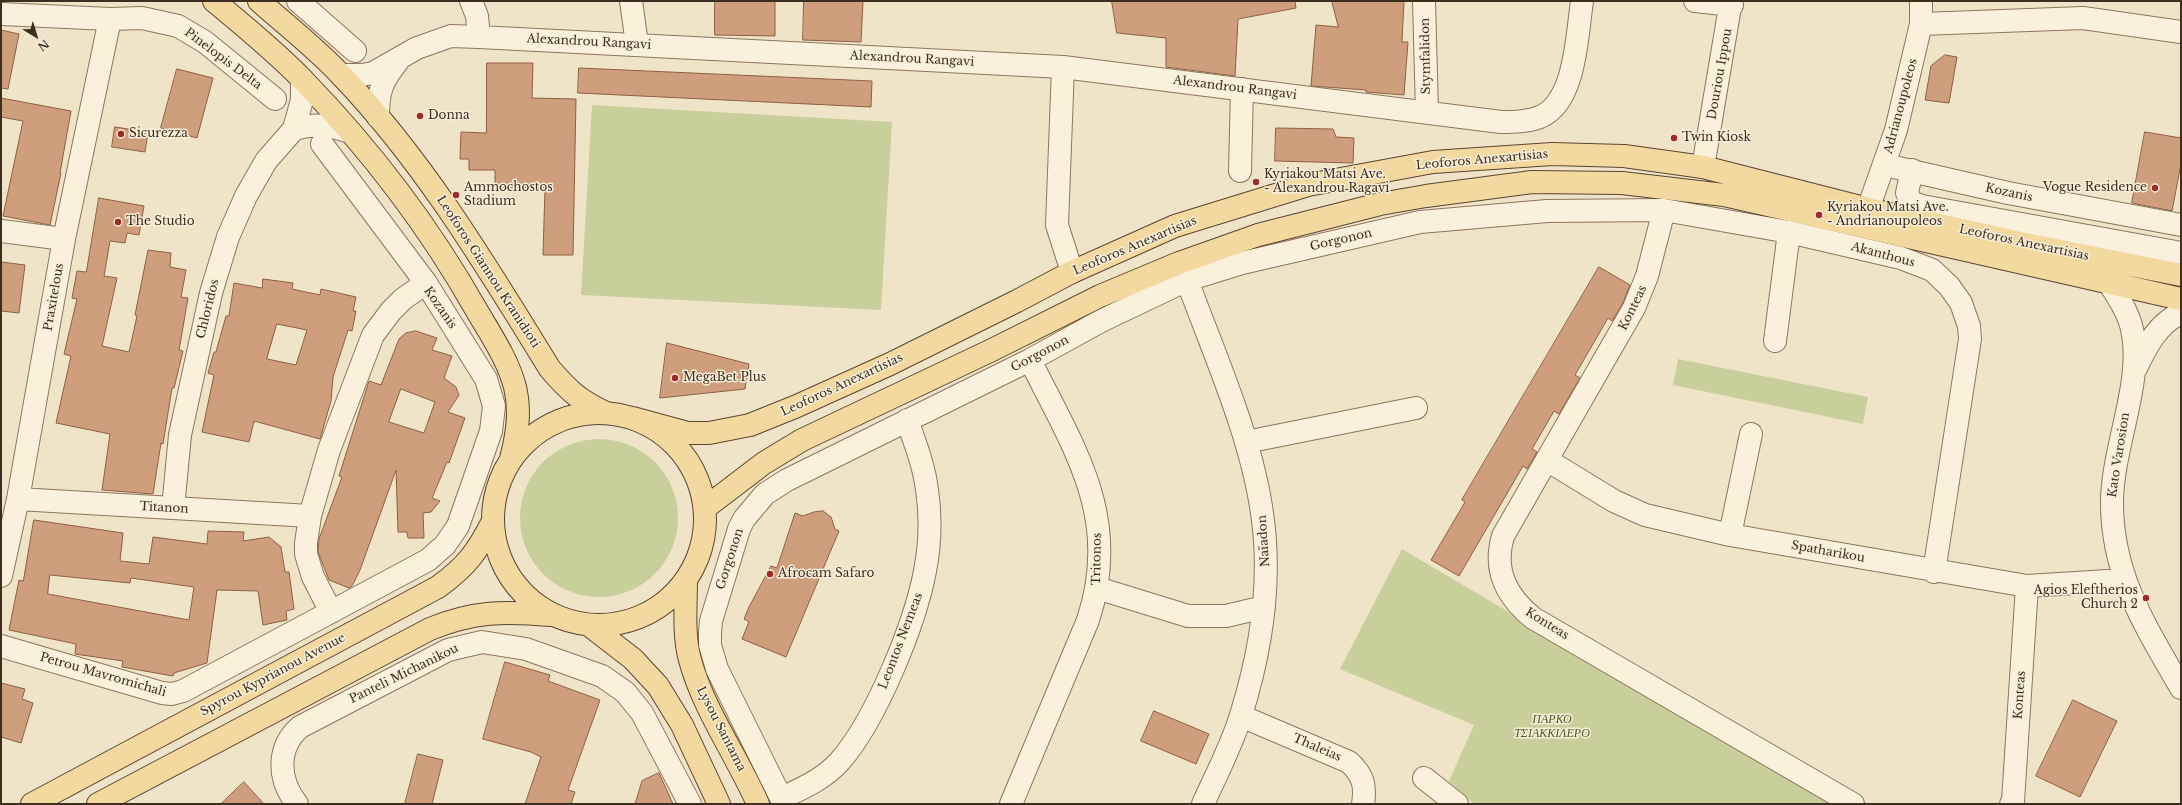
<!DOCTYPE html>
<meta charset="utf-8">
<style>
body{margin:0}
#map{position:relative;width:2182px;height:805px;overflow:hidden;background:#f0e4c8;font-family:"Libre Baskerville",serif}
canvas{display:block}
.frame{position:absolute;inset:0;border:2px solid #3d2e20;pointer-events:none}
.north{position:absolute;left:16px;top:16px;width:40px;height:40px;-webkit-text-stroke:3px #f7eed8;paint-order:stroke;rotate:142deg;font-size:11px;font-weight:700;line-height:16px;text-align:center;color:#3d2e20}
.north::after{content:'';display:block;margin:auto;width:14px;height:18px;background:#3d2e20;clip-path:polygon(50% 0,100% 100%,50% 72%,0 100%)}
</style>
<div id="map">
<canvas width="2182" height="805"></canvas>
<div class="frame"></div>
<div class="north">N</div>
</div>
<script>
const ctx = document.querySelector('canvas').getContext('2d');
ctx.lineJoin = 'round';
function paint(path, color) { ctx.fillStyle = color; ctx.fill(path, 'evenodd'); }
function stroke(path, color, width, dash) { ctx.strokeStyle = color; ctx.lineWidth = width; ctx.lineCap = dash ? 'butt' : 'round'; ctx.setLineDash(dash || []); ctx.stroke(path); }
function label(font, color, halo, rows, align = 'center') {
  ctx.font = font + ' "Libre Baskerville",serif'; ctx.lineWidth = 3; ctx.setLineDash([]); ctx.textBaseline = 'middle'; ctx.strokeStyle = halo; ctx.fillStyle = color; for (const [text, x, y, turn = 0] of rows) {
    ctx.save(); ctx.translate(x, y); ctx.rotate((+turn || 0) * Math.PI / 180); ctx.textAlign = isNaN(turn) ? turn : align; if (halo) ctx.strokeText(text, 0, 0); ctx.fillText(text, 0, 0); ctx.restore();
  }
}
const green = new Path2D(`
 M592 105 892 122 881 310 581 295Z
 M1678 359 1868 397 1863 424 1673 385Z
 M520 518a79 79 0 1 1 158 0a79 79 0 1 1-158 0Z
 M1402 549 1834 804H1474L1449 781 1474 725 1340 669Z`);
const building = new Path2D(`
 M715 1H775V36L715 35Z
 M804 1H863L861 42 803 40Z
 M1112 1H1295L1296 8 1238 19 1235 76 1166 67V38L1117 33Z
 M1332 1H1404L1402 42H1408L1404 95 1366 92V90L1311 86 1316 25 1338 27Z
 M1 30 19 34 8 89 1 88Z
 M1945 55 1957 57 1949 103 1925 100 1931 66Z
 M487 63H533L532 98 576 99 573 255H543L545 188 495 187V170H469V159H460L461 132 486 133Z
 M579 68 872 81 871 107 578 93Z
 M177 69 213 78 197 138 161 128Z
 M1 98 71 111 60 173H61L50 225 3 216 23 121 1 117Z
 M115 127 148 132 145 152 112 147Z
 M1276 128 1333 129 1336 137 1354 138 1353 163 1275 161Z
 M2145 132 2181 138V164L2172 211 2132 203Z
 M99 198 144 206 139 235 127 233 125 243 110 241 104 276 117 278 102 346 129 352 137 316 135 315 148 250 171 253 170 267 186 270 181 297 188 298 179 350 183 351 174 388H172L163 444 161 443 153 494 102 490 110 434 56 423 71 356 64 354 77 299 72 298 77 271 86 272Z
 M1 262 25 265 19 313 1 311Z
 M1599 267 1630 285 1623 303 1612 321 1608 318 1575 375 1580 378 1559 414 1554 411 1532 449 1537 452 1527 469 1523 466 1459 576 1431 560 1465 502 1462 500Z
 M263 279 293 283 292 289 320 295 321 289 356 297 353 311H356L352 331 348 330 333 377 331 401 320 439 254 421 249 442 202 432 214 375 208 373 214 352H216L226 316H229L234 283 262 288ZM277 324 307 330 296 365 267 359Z
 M416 331 437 338 432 350 452 356 444 378 456 387 459 395 448 412 465 418 449 463 447 462 432 498 440 501 431 512 423 513 424 538H408L407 532H398L396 470 360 570 352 586 349 588 329 580 318 552 319 539 342 477 339 476 369 381 381 385 399 339 406 333ZM401 389 435 402 424 433 389 422Z
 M667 343 749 364 745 389 660 398Z
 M823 511 831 517 835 529 839 531 786 657 742 639 749 622 744 619 749 607 771 566 777 568 795 513 803 516 814 512Z
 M34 520 123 533 120 561 149 564 153 537 207 544 208 531 244 532 243 541 269 537 281 547 285 572H289L294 609 286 611 287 620 263 625 258 591 217 590 207 663 174 673 173 676 122 667 123 661 75 654 76 644 9 630 19 580 23 581ZM50 575 130 583 131 578 194 587 189 620 48 594Z
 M505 662 550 675 548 681 600 700 568 790 575 792 571 804H525L541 757 531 752 483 739Z
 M1 683 25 689 22 699 33 703 21 743 1 737Z
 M2073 700 2117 721 2080 797 2036 776Z
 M1154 711 1209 734 1196 764 1141 741Z
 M418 754 443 760 432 804H405Z
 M659 773 673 804H635L642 781Z
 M244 782 264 804H221Z`);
const minor = new Path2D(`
 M298 1 355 51
 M471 1 477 16 479 37
 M631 1 637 44
 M1424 1 1427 112
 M1695 1 1732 5
 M1 14 110 19 142 18 178 26 205 42 275 99
 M1921 24 2083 18 2181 32
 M1063 67 1057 225 1072 272
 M341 75H362L373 73 417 48 451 36 479 37 1063 67 1501 122C1514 122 1527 122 1540 117 1576 102 1577 34 1582 1
 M378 117C378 90 382 81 398 61
 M294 129C317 123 327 125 350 132
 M1885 165 2008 193 2181 225
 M1703 167 1731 1
 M1912 170 1907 193 1911 202 1922 206 2181 253
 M1240 171 1242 89
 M1868 209 1896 130 1921 24V1
 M1664 210 1647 276 1634 308 1503 536C1493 570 1506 596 1533 618L1853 804
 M1 231 64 239
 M1187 280C1214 354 1251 435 1262 513 1272 580 1261 651 1241 715 1232 745 1216 775 1203 804
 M2109 283C2118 297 2128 312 2132 329 2144 382 2112 447 2112 503 2112 576 2146 627 2181 688
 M1775 341 1789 232
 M2136 368C2147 346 2157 324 2181 313
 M1246 442 1416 408
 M1547 460 1614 501 1645 515 1730 535 2027 586 2124 580
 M18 499 310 516
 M173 508 180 435 211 293 228 237 246 196 266 161 294 129 302 100V79
 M1730 535 1751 434
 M1 576 18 499 64 239 110 19
 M1097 588 1188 616H1226L1264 607
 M331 612 313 577 306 554V543L310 516 329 450 373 335 391 311 403 299 426 283
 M1 646 162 693 172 694 183 691 428 560 445 545 458 526 491 431 494 406 486 379 426 283 322 144
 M1241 716 1349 762C1363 775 1366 785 1363 804
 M1424 778 1457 804
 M782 798C803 788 824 779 840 761 876 720 915 624 925 571 930 545 931 516 927 490 924 465 915 443 907 420
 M297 804C278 780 276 748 300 727L448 650 482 642 526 649 602 676 625 692 642 713 690 804
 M784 804 717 669 710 645V633L711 621 739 529 744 519 765 494 787 480 1030 360 1101 321 1187 280 1242 263 1420 222 1547 211 1664 210 1789 232 1901 258 1932 270 1949 286 1961 303 1969 326 1970 339 1934 572
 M1011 804 1088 620C1122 517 1074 449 1030 360
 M2011 804 2013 801 2027 586`);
const major = new Path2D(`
 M214 1C244 26 275 51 303 80 369 148 430 228 477 311 491 335 508 360 515 387 521 412 517 435 511 459
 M259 1C286 25 317 49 342 76 425 163 487 267 550 369 570 392 579 400 606 413
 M493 519a106 106 0 1 1 212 0a106 106 0 1 1-212 0Z
 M633 418 688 433H709L750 425 797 406 890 364 1017 301 1072 272 1175 226 1308 185 1433 162 1552 154 1624 156 1703 167 1868 209 2020 243 2181 275
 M705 508 764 463 802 440 992 350 1100 296 1179 263 1258 235 1380 204 1426 196 1532 182 1622 183 1724 195 2181 299
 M686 580C686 606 683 635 690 660 704 711 737 756 758 804
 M589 625 633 659 658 686 682 725 719 804
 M32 804 438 587C467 566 477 552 493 521
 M98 804 430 629C474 611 504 611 551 615`);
const markers = [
 [420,116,4,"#9e2a2b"],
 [121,134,4,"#9e2a2b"],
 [1674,138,4,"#9e2a2b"],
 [1256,182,4,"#9e2a2b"],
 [2155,188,4,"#9e2a2b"],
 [456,195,4,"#9e2a2b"],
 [1819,215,4,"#9e2a2b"],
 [118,222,4,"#9e2a2b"],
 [675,378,4,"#9e2a2b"],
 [770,574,4,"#9e2a2b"],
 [2146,598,4,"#9e2a2b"]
];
const streetNames = [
 ["Alexandrou Rangavi",589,42,3],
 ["Stymfalidon",1426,56,-91],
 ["Pinelopis Delta",223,59,37],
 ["Alexandrou Rangavi",912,59,3],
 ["Douriou Ippou",1720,74,-80],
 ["Alexandrou Rangavi",1235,88,7],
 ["Adrianoupoleos",1901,106,-75],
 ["Leoforos Anexartisias",1482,160,-5],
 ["Kozanis",2009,193,12],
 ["Gorgonon",1341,240,-13],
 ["Leoforos Anexartisias",2024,243,12],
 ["Leoforos Anexartisias",1135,246,-23],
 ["Akanthous",1883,255,15],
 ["Leoforos Giannou Kranidioti",488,272,57],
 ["Praxitelous",54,297,-80],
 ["Kozanis",440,308,55],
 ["Konteas",1633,308,-64],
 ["Chloridos",208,309,-76],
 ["Gorgonon",1040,354,-28],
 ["Leoforos Anexartisias",842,385,-25],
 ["Kato Varosion",2119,455,-81],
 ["Titanon",164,508,3],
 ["Naïadon",1264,541,-94],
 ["Spatharikou",1828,552,10],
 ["Gorgonon",730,559,-72],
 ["Tritonos",1097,559,-89],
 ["Konteas",1547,624,32],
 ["Leontos Nemeas",901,641,-69],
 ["Panteli Michanikou",404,674,-26],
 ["Petrou Mavromichali",103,675,16],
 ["Spyrou Kyprianou Avenue",273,675,-28],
 ["Konteas",2020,695,-86],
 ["Lysou Santama",721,729,63],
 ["Thaleias",1317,748,23]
];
const poiNames = [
 ["Donna",428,116],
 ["Sicurezza",129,134],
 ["Twin Kiosk",1682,138],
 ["Kyriakou Matsi Ave.",1264,175],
 ["- Alexandrou Ragavi",1264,189],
 ["Ammochostos",464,188],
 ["Stadium",464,202],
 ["Vogue Residence",2147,188,"right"],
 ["Kyriakou Matsi Ave.",1827,208],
 ["- Andrianoupoleos",1827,222],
 ["The Studio",126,222],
 ["MegaBet Plus",683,378],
 ["Afrocam Safaro",778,574],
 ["Agios Eleftherios",2138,591,"right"],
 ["Church 2",2138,605,"right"]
];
const parkNames = [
 ["ΠΑΡΚΟ",1552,720],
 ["ΤΣΙΑΚΚΙΛΕΡΟ",1552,734]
];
paint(green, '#c9cf9b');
paint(building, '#cf9f7d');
stroke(building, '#8d5f41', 1);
stroke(minor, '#8d765c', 24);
stroke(major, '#5b4430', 24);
stroke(minor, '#faf1dc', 22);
stroke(major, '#f3d9a0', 22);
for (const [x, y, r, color] of markers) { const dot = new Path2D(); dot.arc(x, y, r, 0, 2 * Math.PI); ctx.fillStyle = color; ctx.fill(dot); stroke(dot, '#f7eed8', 1.5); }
label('12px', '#3d2e20', '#f7eed8', streetNames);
label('12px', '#3d2e20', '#f7eed8', poiNames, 'left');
label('italic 12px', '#4d5a26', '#f7eed8', parkNames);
</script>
